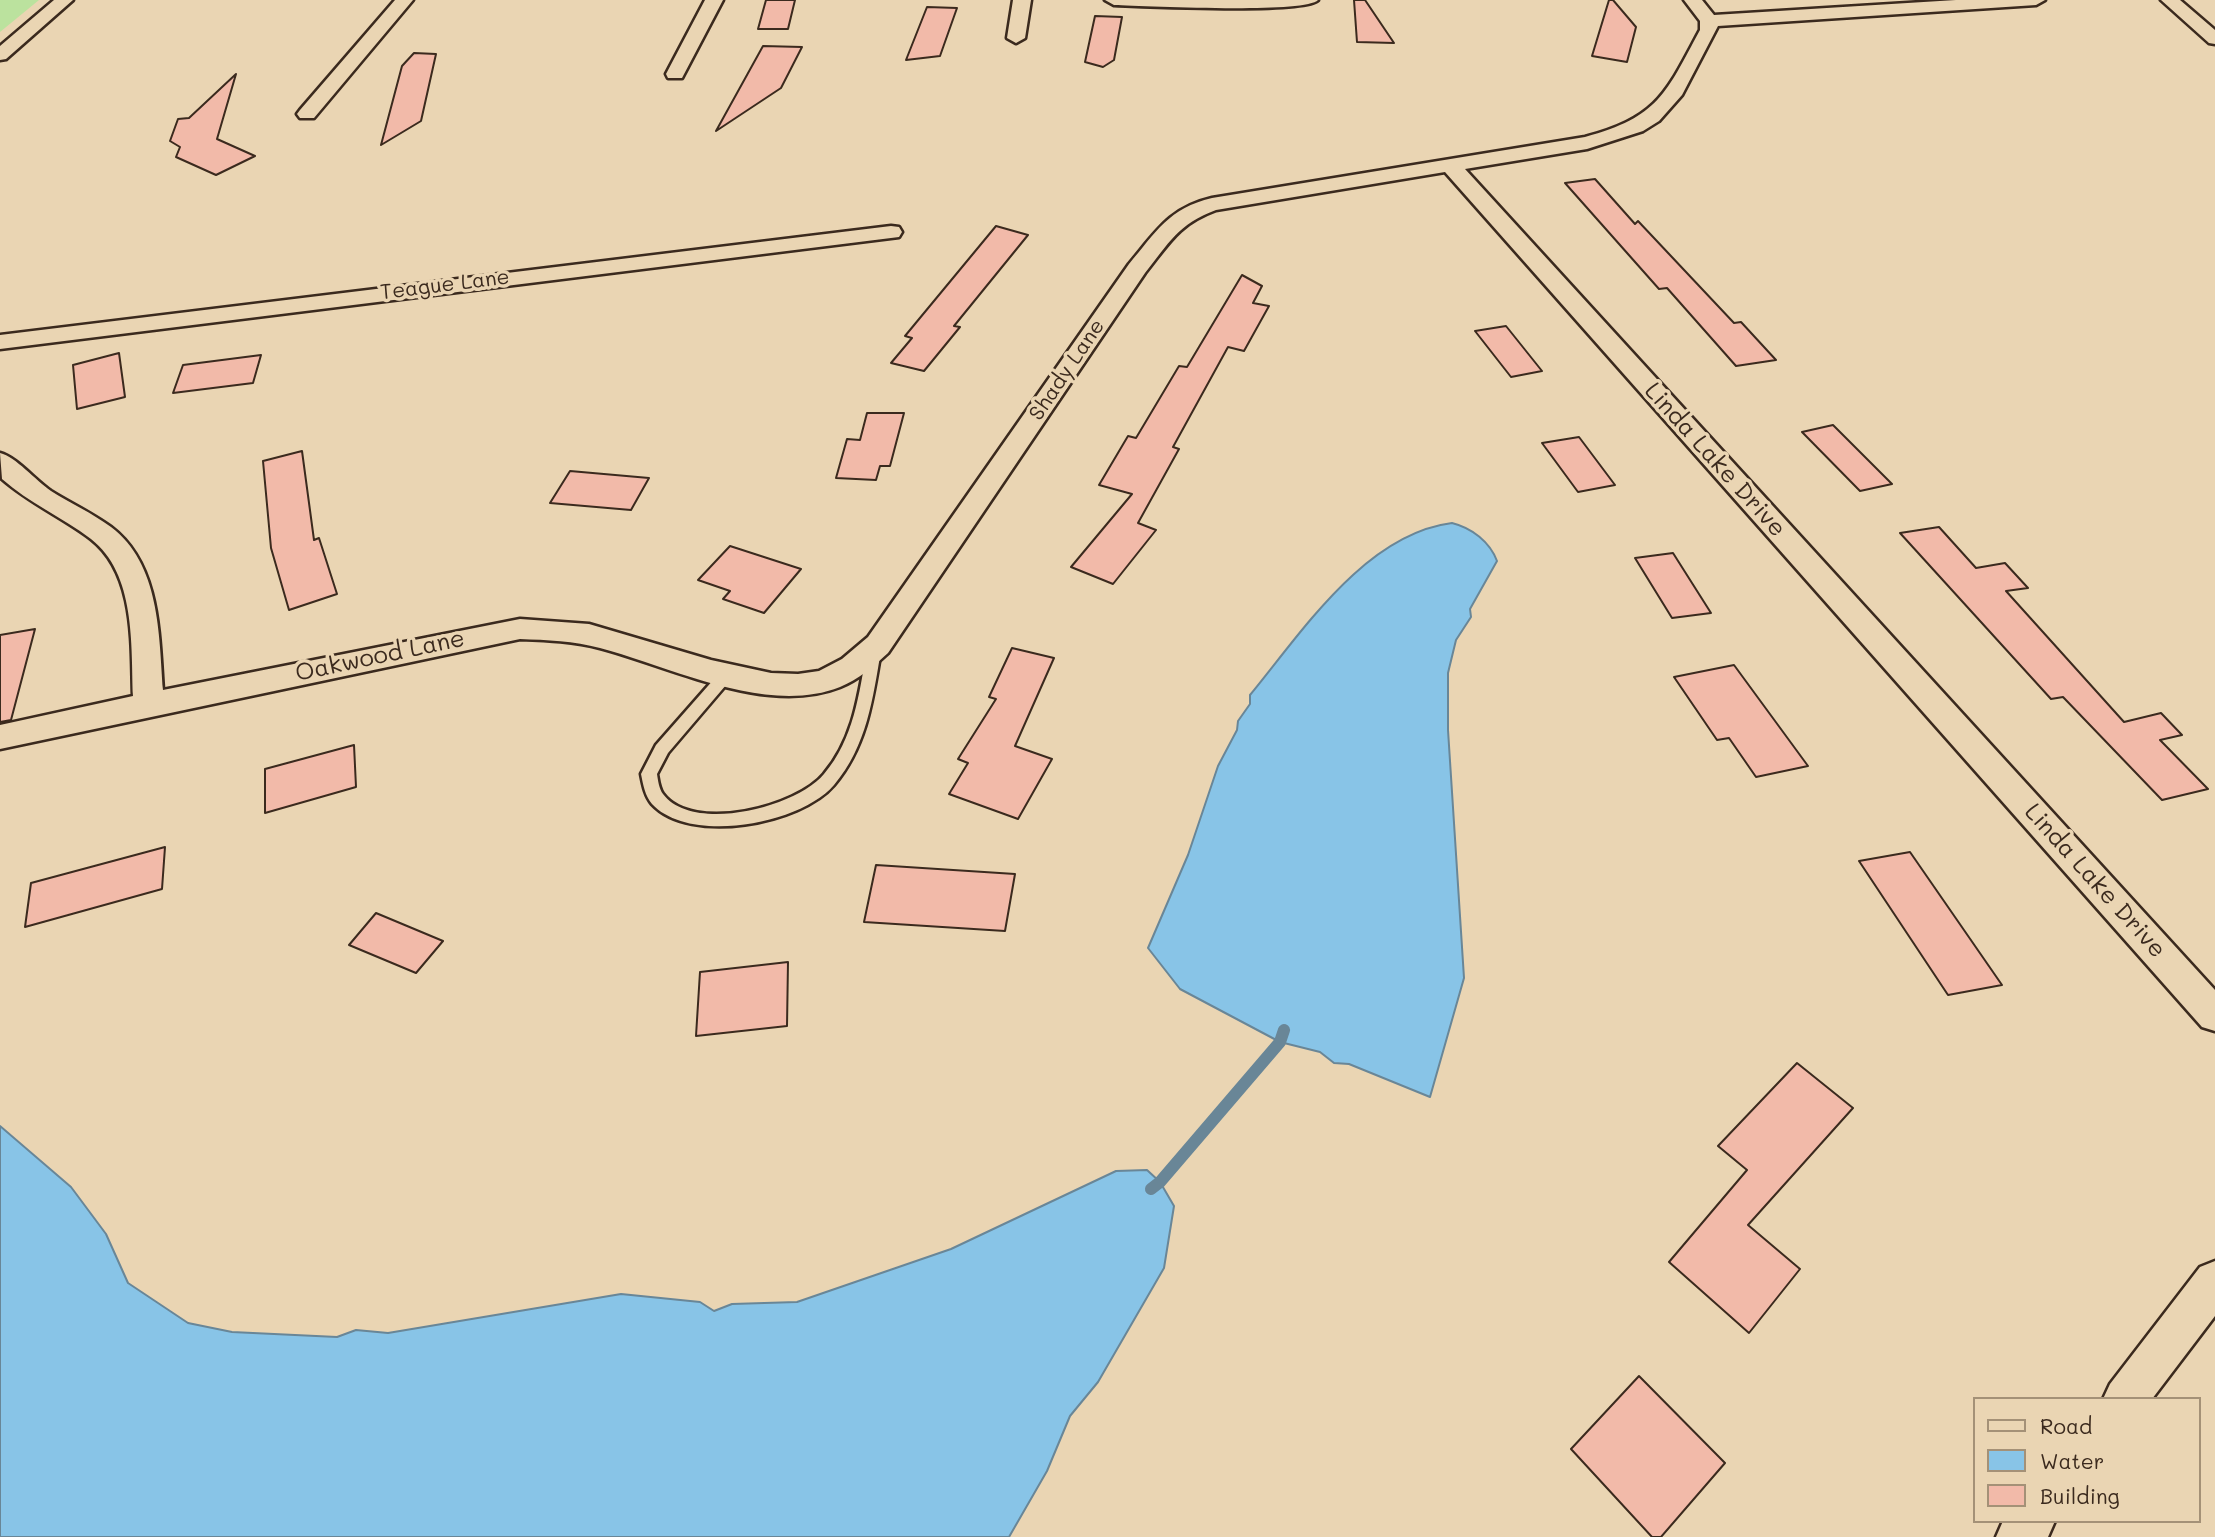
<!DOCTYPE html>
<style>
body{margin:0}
#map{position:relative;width:2215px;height:1537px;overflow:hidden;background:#ead5b3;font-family:Mali,sans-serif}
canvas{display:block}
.legend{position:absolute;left:1973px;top:1397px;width:228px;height:126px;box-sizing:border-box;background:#ead5b3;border:2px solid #a49177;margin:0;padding:9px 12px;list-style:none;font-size:21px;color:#3b2a1e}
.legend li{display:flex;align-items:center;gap:14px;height:35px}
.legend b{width:35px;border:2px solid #a49177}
</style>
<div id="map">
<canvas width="2215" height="1537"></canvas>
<ul class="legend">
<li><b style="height:9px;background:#ead5b3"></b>Road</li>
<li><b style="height:19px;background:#88c4e7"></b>Water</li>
<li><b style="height:19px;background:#f2baa9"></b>Building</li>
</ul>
</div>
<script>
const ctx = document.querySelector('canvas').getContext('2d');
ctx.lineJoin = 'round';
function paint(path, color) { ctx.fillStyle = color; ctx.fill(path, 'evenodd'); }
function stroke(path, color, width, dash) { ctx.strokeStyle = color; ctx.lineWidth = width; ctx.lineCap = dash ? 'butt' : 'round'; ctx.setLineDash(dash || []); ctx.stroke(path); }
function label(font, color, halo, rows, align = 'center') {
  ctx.font = font + ' Mali,sans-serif'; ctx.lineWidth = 7; ctx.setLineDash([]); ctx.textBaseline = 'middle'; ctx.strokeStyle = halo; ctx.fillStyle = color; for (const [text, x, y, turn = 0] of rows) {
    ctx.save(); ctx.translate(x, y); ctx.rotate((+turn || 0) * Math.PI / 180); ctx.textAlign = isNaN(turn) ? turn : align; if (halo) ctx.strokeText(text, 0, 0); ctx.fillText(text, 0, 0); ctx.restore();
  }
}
const green = new Path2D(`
 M0 0H39L0 32Z`);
const water = new Path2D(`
 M1452 523C1472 528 1490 542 1497 561L1470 609 1471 617 1456 640 1448 673V730L1464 978 1430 1097 1349 1064 1334 1063 1320 1052 1280 1042 1180 989 1148 948 1188 855 1218 766 1237 730 1238 721 1250 704V695C1302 632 1365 534 1452 523Z
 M0 1126 71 1187 106 1234 128 1283 188 1323 232 1332 337 1337 356 1330 388 1333 621 1294 700 1302 714 1311 732 1304 797 1302 951 1249 1116 1171 1147 1170 1160 1182 1174 1206 1164 1268 1098 1382 1070 1416 1047 1471 1009 1537H0Z`);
const stream = new Path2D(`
 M1151 1189 1160 1182 1280 1042 1284 1030`);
const building = new Path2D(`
 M766 0H795L788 29H758Z
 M1354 0H1365L1394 43 1357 42Z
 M1609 0H1613L1636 27 1627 62 1592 56Z
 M927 7 957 8 940 56 906 60Z
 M1095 16 1122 17 1114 60 1103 67 1085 62Z
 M763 46 802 47 781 88 716 131Z
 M414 53 436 54 421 121 381 145 402 66Z
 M236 74 217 139 255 156 216 175 176 157 180 147 170 141 178 119 189 118Z
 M1595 179 1635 224 1638 221 1734 323 1741 322 1776 360 1736 366 1667 288 1659 289 1565 183Z
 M996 226 1028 235 954 326 960 327 924 371 891 363 912 338 905 336Z
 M1242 275 1262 286 1253 303 1269 306 1244 351 1228 347 1173 447 1179 449 1138 523 1156 530 1113 584 1071 567 1132 494 1099 485 1128 436 1136 438 1179 366 1187 367Z
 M1506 326 1542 371 1511 377 1475 331Z
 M119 353 125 397 77 409 73 365Z
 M261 355 253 383 173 393 183 365Z
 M867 413H904L890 466H880L876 480 836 478 847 439 860 440Z
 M1833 425 1892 484 1860 491 1802 432Z
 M1579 437 1615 485 1578 492 1542 443Z
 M302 451 314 540 319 538 337 594 289 610 271 548 263 461Z
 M570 471 649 478 631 510 550 503Z
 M1939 527 1976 568 2005 563 2028 588 2006 591 2124 722 2161 713 2182 735 2160 740 2208 789 2162 800 2063 697 2051 699 1900 533Z
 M730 546 801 569 764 613 723 599 730 591 698 580Z
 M1673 553 1711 613 1672 618 1635 558Z
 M35 629 11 720 0 722V635Z
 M1012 648 1054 658 1015 746 1052 759 1018 819 949 794 968 763 958 759 996 699 989 697Z
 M1734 665 1808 766 1756 777 1729 738 1717 740 1674 677Z
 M354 745 356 787 265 813V769Z
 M165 847 162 889 25 927 31 883Z
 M1910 852 2002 985 1948 995 1859 861Z
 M876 865 1015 874 1005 931 864 922Z
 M376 913 443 941 416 973 349 945Z
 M788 962 787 1026 696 1036 700 972Z
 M1797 1063 1853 1108 1748 1225 1800 1269 1749 1333 1669 1262 1747 1170 1718 1146Z
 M1639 1376 1725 1463 1661 1537H1652L1571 1449Z`);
const lane = new Path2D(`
 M874 645 881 650C873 698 867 746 834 785 801 824 690 845 652 804 645 796 643 784 641 774L656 745 722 670H732L734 674 732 678 668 753 657 774C658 780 659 789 663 794 693 834 797 807 824 774 854 739 859 694 867 650Z`);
const street = new Path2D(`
 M54 0H73L6 59 0 60V46Z
 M395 0H413L314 118H300L297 114 300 110Z
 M705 0H723L682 78H668L666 74Z
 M1013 0H1031L1025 38 1016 43 1007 38Z
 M1105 0H1318C1305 14 1143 6 1114 5Z
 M1684 0H1702L1714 15 1956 0H2045L2036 5 1718 26 1682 95 1659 121 1643 131 1587 149 1465 169 2215 990V1031L2202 1027 1445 172 1216 210C1178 224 1169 243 1145 273L888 653C874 666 859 679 840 687 767 716 672 667 600 648 574 641 547 640 520 639L0 749V725L133 696C131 645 136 574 91 539 62 517 29 503 2 479L0 453C16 457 35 480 51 491 70 503 92 513 111 527 160 564 159 634 163 690L520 619 589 624 711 660 771 673 798 674 819 671 842 659 868 637 1129 264C1156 232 1169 208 1212 198L1585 137C1659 117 1666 93 1700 30V21Z
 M2161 0H2180L2215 30V44L2209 43Z
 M891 226 899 227 902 232 899 237 0 349V335Z
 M2215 1261V1316L2152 1399H2103L2110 1384 2200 1267Z
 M2003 1521H2055L2048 1537H1996Z`);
const farStreetnames = [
 ["Teague Lane",445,285,-7],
 ["Shady Lane",1067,370,-56]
];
const streetNames = [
 ["Linda Lake Drive",1715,460,48],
 ["Oakwood Lane",380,656,-12],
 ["Linda Lake Drive",2095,881,48]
];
paint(green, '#bbe29e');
paint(water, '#88c4e7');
stroke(water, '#698697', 2);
stroke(stream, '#698697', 12);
paint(building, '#f2baa9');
stroke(building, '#3b2a1e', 2);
stroke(lane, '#3b2a1e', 5);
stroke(street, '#3b2a1e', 5);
paint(lane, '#ead5b3');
paint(street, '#ead5b3');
label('21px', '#3b2a1e', '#ead5b3', farStreetnames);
label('24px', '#3b2a1e', '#ead5b3', streetNames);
</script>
